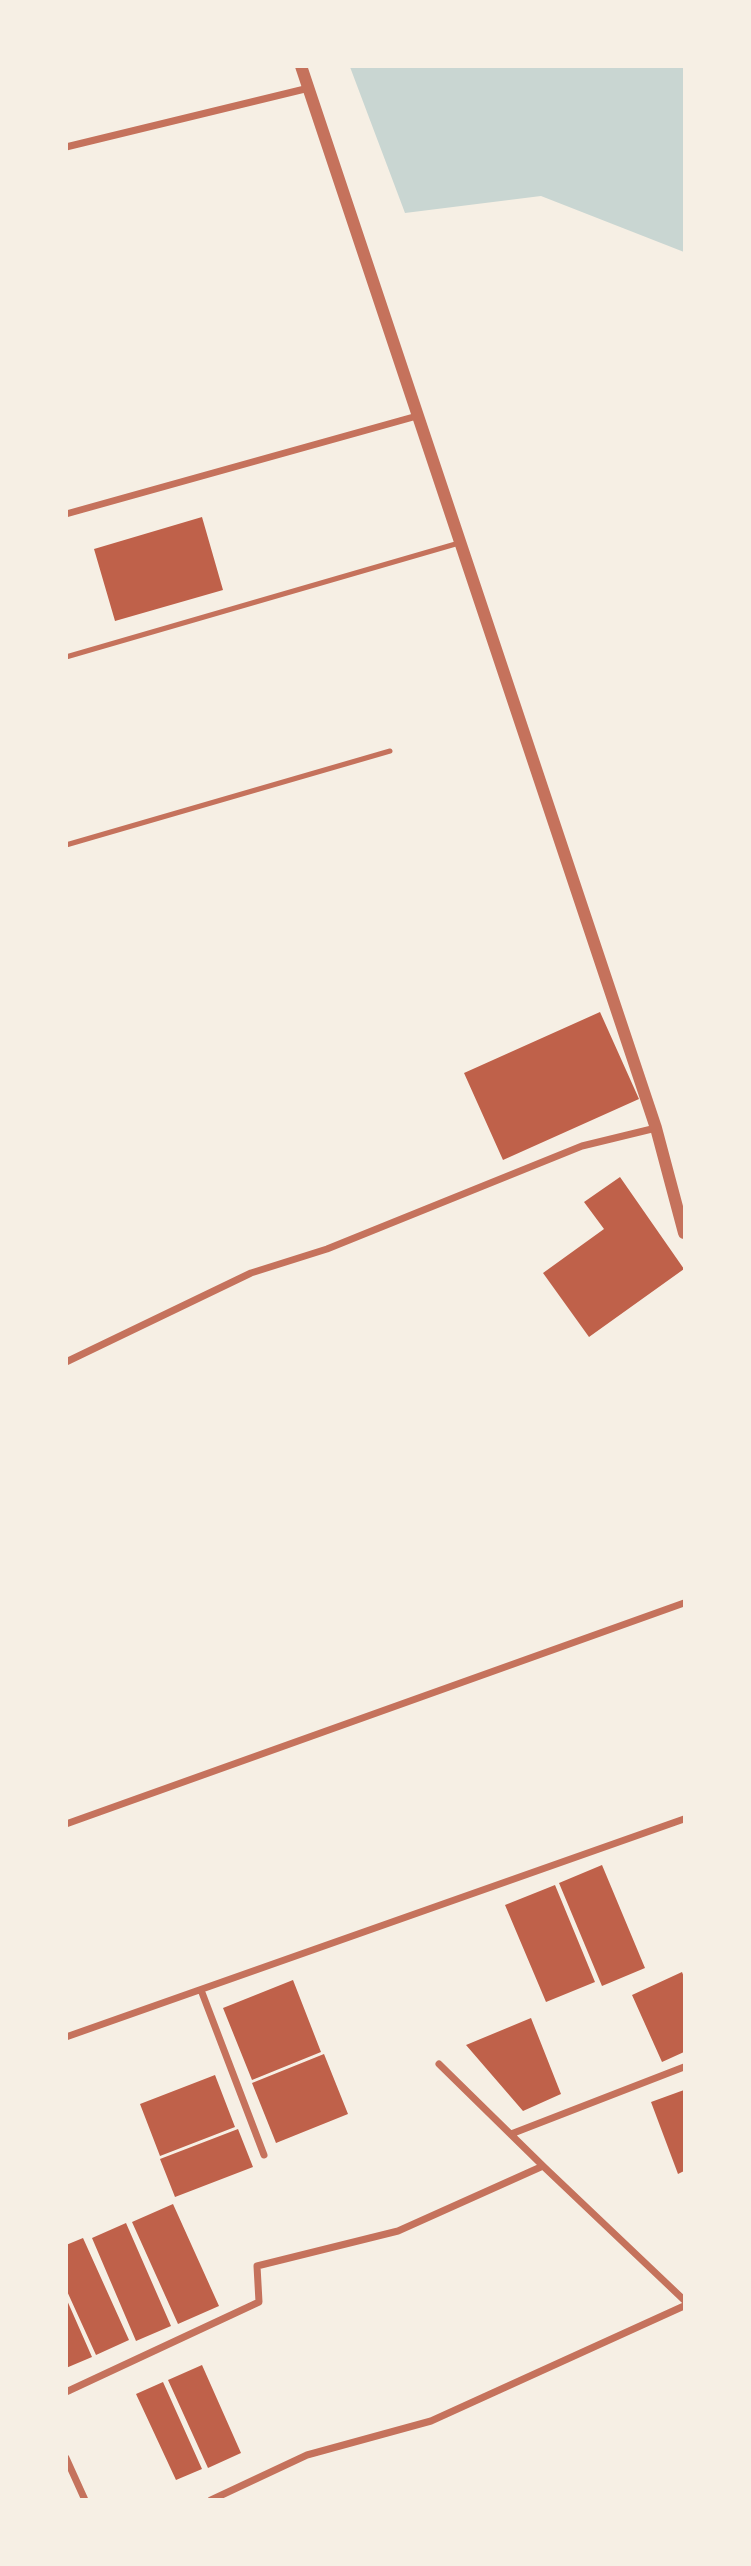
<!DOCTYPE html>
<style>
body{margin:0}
#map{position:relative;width:751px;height:2566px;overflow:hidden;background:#f6efe4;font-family:Roboto,sans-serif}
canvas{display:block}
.frame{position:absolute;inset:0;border:68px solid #f6efe4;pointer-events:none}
</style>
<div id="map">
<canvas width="751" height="2566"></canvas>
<div class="frame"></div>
</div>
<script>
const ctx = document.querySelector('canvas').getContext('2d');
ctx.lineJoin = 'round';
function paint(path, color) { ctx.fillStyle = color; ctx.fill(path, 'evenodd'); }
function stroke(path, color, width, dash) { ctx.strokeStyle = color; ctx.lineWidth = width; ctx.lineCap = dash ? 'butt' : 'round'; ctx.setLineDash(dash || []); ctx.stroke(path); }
const water = new Path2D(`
 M350 67H684V252L541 196 405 213Z`);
const building = new Path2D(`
 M202 517 223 590 115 621 94 549Z
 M600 1012 639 1099 503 1160 464 1073Z
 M620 1177 684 1269 589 1337 543 1273 604 1229 584 1202Z
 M602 1865 645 1968 602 1986 559 1883Z
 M555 1885 595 1982 546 2002 505 1905Z
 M682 1972 684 1977V2052L662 2062 632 1995Z
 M293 1980 321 2052 252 2080 223 2008Z
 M531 2018 561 2094 523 2111 466 2045Z
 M324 2054 348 2114 276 2143 252 2083Z
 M215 2075 235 2127 160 2156 140 2104Z
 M684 2090V2171L678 2174 651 2102Z
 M238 2129 253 2167 175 2197 160 2159Z
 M173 2204 219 2306 178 2324 132 2222Z
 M126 2223 171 2326 136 2341 92 2238Z
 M83 2238 129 2340 96 2355 66 2289V2245Z
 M66 2298 92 2357 66 2368Z
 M202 2365 241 2453 208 2468 168 2380Z
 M163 2382 202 2469 176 2480 136 2394Z`);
const service = new Path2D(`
 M66 657 459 543
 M66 845 390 751`);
const minor = new Path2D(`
 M66 147 309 88
 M66 514 417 416
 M66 1362 251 1273 327 1249 582 1146 656 1128
 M66 1824 684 1603
 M201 1990 264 2155
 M66 2037 684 1819
 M439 2064 543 2166
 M511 2134 684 2067
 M66 2392 259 2302 257 2266 398 2231 543 2166 684 2300
 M66 2458 85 2500
 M211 2500 307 2455 431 2421 684 2306`);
const tertiary = new Path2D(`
 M301 66 656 1128 684 1233`);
paint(water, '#c9d6d2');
paint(building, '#bf614a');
stroke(service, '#c5725c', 5);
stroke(minor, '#c5725c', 7);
stroke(tertiary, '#c5725c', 12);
</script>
